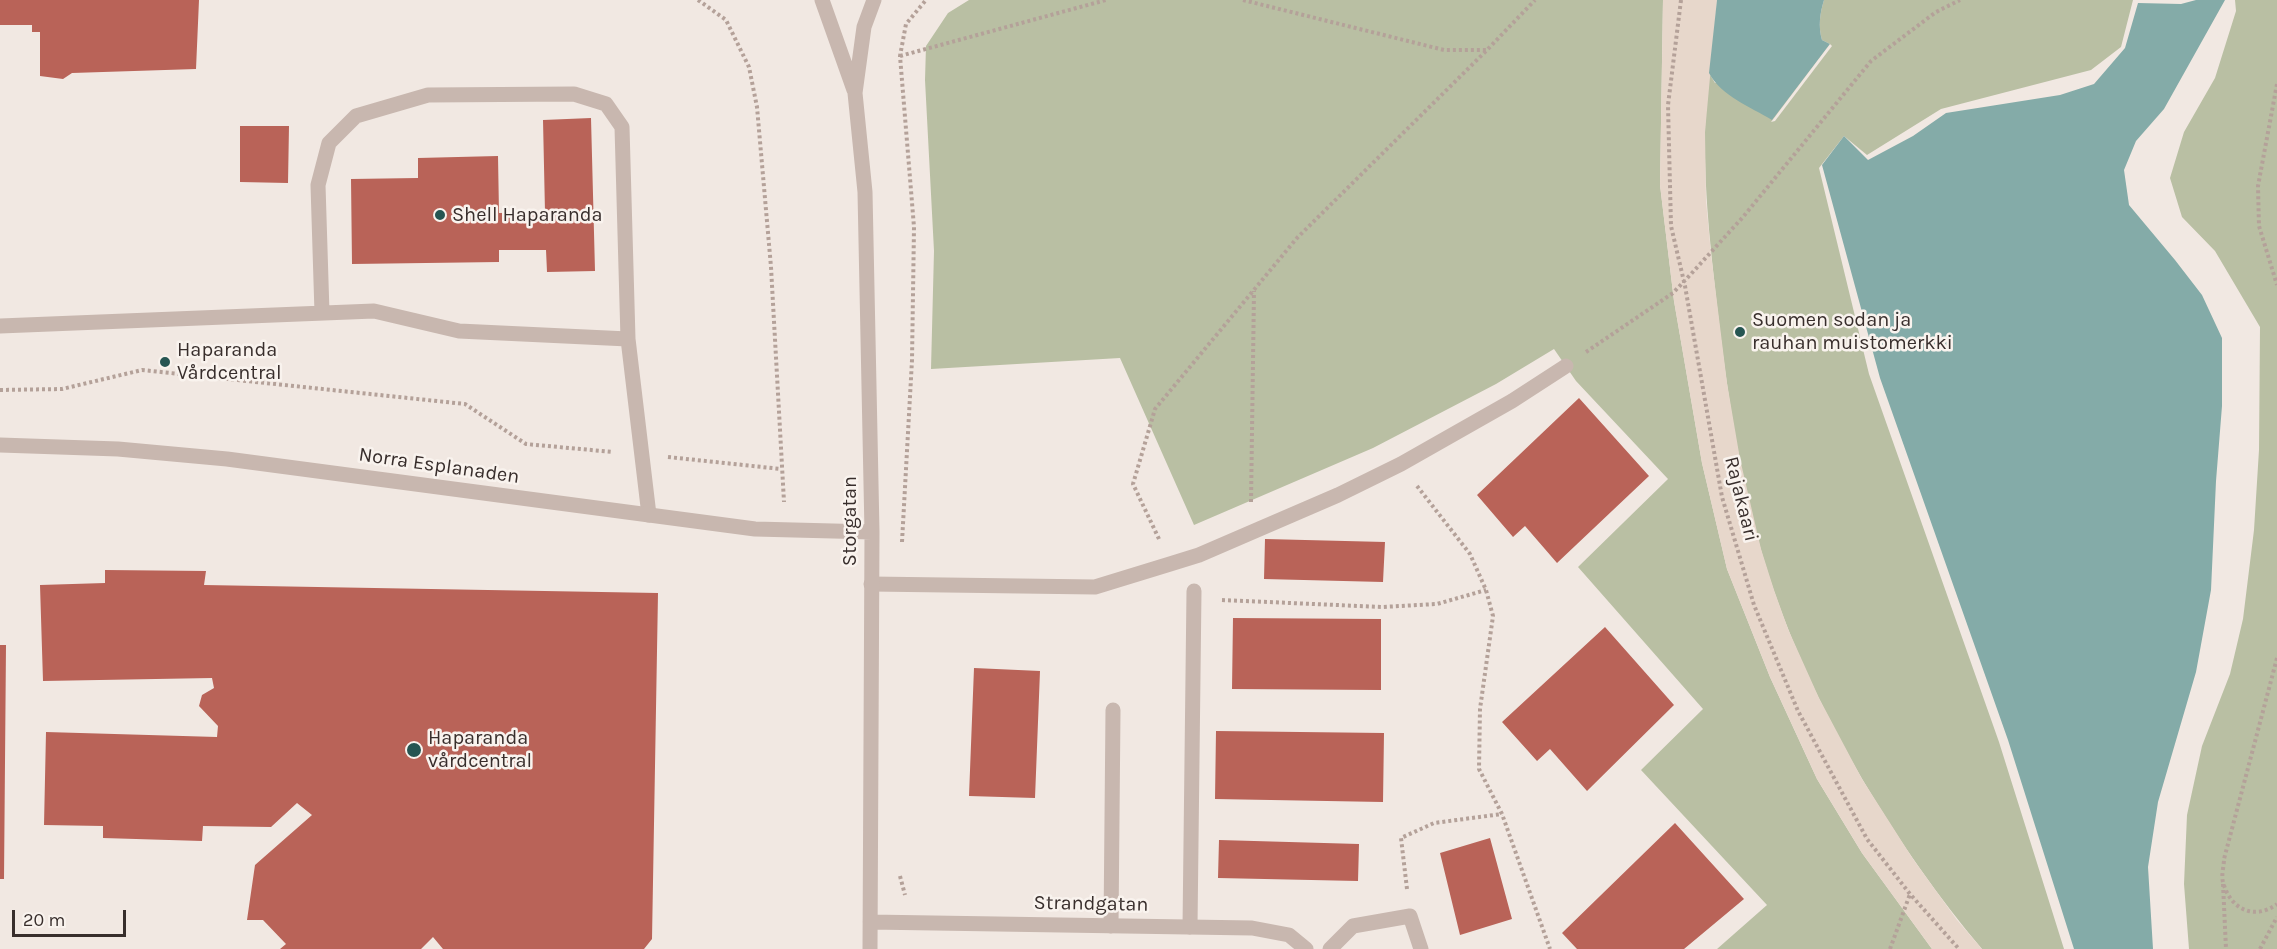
<!DOCTYPE html>
<meta charset="utf-8">
<style>
body{margin:0}
#map{position:relative;width:2277px;height:949px;overflow:hidden;background:#f1e8e2;font-family:Karla,sans-serif}
canvas{display:block}
.scale{position:absolute;left:12px;top:910px;width:114px;height:27px;box-sizing:border-box;border:3px solid #382e2c;border-top:0;padding-left:8px;font-size:18px;line-height:21px;white-space:nowrap;color:#382e2c;-webkit-text-stroke:4px #f9f3ee;paint-order:stroke}
</style>
<div id="map">
<canvas width="2277" height="949"></canvas>
<div class="scale">20 m</div>
</div>
<script>
const ctx = document.querySelector('canvas').getContext('2d');
ctx.lineJoin = 'round';
function paint(path, color) { ctx.fillStyle = color; ctx.fill(path, 'evenodd'); }
function stroke(path, color, width, dash) { ctx.strokeStyle = color; ctx.lineWidth = width; ctx.lineCap = dash ? 'butt' : 'round'; ctx.setLineDash(dash || []); ctx.stroke(path); }
function label(font, color, halo, rows, align = 'center') {
  ctx.font = font + ' Karla,sans-serif'; ctx.lineWidth = 5; ctx.setLineDash([]); ctx.textBaseline = 'middle'; ctx.strokeStyle = halo; ctx.fillStyle = color; for (const [text, x, y, turn = 0] of rows) {
    ctx.save(); ctx.translate(x, y); ctx.rotate((+turn || 0) * Math.PI / 180); ctx.textAlign = isNaN(turn) ? turn : align; if (halo) ctx.strokeText(text, 0, 0); ctx.fillText(text, 0, 0); ctx.restore();
  }
}
const green = new Path2D(`
 M969 0H1663L1660 185 1674 301 1702 463 1727 569 1770 677 1817 779 1862 853 1932 949H1717L1767 905 1641 770 1703 709 1578 567 1668 479 1576 381 1554 349 1496 384 1373 448 1194 525 1120 358 931 369 934 251 925 80 926 46 948 13Z
 M1824 0H2133L2121 47 2091 70 1941 109 1867 155 1844 136 1819 168 1869 374 1999 742 2064 949H1982C1897 848 1817 716 1774 591 1744 504 1730 413 1719 323 1712 260 1704 198 1705 134 1705 114 1708 93 1709 73L1715 83 1830 44 1822 40C1818 26 1820 13 1824 0Z
 M2235 0H2277V949H2189L2184 884 2187 815 2202 746 2230 674 2243 619 2254 530 2259 450 2260 327 2215 251 2182 217 2170 178 2184 132 2215 78 2236 11Z`);
const plaza = new Path2D(`
 M1663 0H1717L1705 132 1706 201 1711 254 1727 383 1740 459 1761 549 1774 590 1788 629 1819 698 1862 779 1913 859 1957 920 1982 949H1932L1862 853 1817 779 1770 677 1727 569 1702 463 1674 301 1660 185Z`);
const water = new Path2D(`
 M1717 0H1824C1820 13 1818 26 1822 40L1830 44 1772 120C1751 107 1721 96 1709 73Z
 M2196 0H2225L2164 109 2136 141 2124 170 2129 205 2175 260 2202 295 2222 338V406L2216 481 2211 590 2196 672 2158 802 2148 867 2153 949H2074L2008 740 1880 378 1822 165 1844 136 1868 160 1913 136 1946 113 2060 95 2094 84 2125 48 2138 3 2181 4Z`);
const pier = new Path2D(`
 M1830 44 1832 46 1775 121 1771 122Z`);
const building = new Path2D(`
 M0 0H199L196 69 72 73 63 79 40 76V32H32V25H0Z
 M591 118 595 271 547 272 546 250H499V262L352 264 351 179 418 178V158L498 156 499 213 545 212 543 120Z
 M240 126H289L288 183 240 182Z
 M1579 398 1649 476 1557 563 1525 526 1513 537 1477 495Z
 M1265 539 1385 542 1383 582 1264 579Z
 M105 570 206 571 204 585 658 593 652 939 644 949H443L433 937 421 949H280L286 944 263 920H247L255 865 312 815 297 803 271 827 203 826 202 841 103 838V826L44 825 46 732 217 737 218 726 199 706 202 695 214 688 212 678 43 681 40 585 105 583Z
 M1233 618 1381 619V690L1232 689Z
 M1605 627 1674 705 1587 791 1550 749 1537 761 1502 722Z
 M0 645H6L4 879H0Z
 M974 668 1040 671 1035 798 969 796Z
 M1216 731 1384 733 1383 802 1215 799Z
 M1675 823 1744 899 1684 949H1577L1562 933Z
 M1490 838 1512 919 1460 935 1440 853Z
 M1219 840 1359 844 1358 881 1218 878Z`);
const path = new Path2D(`
 M698 0 726 20 749 67 757 107 771 267 784 502
 M1243 0 1444 50H1486
 M1681 0 1668 105 1671 226 1685 286 1722 497 1754 605 1798 711 1867 839 1910 894 1959 949
 M900 56 1106 0
 M2277 84 2258 186 2259 226 2277 285
 M1586 352 1673 293 1691 274 1743 217 1871 61 1936 12 1960 0
 M0 390 62 389 142 370 465 404 526 444 613 452
 M668 457 781 469
 M1417 486 1470 554 1486 590 1493 616 1480 709 1479 769 1502 814 1550 949
 M1251 502 1254 291
 M1159 539 1133 484 1155 409 1297 238 1487 50 1535 0
 M902 542 912 360 914 227 900 56 906 24 926 0
 M1222 600 1382 607 1437 604 1486 590
 M2277 658 2224 859C2224 866 2221 875 2223 882 2230 909 2254 921 2277 904
 M900 876 905 895
 M2223 884 2226 949
 M1407 889 1401 838 1434 823 1502 814
 M1890 949 1910 894
 M2260 949 2277 917`);
const lane = new Path2D(`
 M322 313 318 185 329 143 356 116 428 95 574 94 606 104 622 127 628 339 649 515
 M0 326 374 311 459 331 628 339
 M871 584 1095 587 1170 564 1199 555 1338 495 1401 464 1512 401 1566 366
 M1111 926 1113 710
 M1190 927 1194 591
 M1330 949 1353 926 1410 916 1421 949`);
const street = new Path2D(`
 M822 0 854 90
 M0 445 118 449 227 459 755 529 872 532
 M870 922 1252 928 1289 935 1306 949
 M870 949 872 532 865 192 855 93 864 27 874 0`);
const markers = [
 [440,215,6,"#265552"],
 [1740,332,6,"#265552"],
 [165,362,6,"#265552"],
 [414,750,8,"#265552"]
];
const poiNames = [
 ["Shell Haparanda",452,215],
 ["Suomen sodan ja",1752,320],
 ["rauhan muistomerkki",1752,343],
 ["Haparanda",177,350],
 ["Vårdcentral",177,373],
 ["Haparanda",428,738],
 ["vårdcentral",428,761]
];
const streetNames = [
 ["Norra Esplanaden",439,466,8],
 ["Rajakaari",1741,499,76],
 ["Storgatan",850,521,-90],
 ["Strandgatan",1091,904,1]
];
paint(green, '#b9bfa3');
paint(plaza, '#e7d7cb');
paint(water, '#84aba8');
paint(pier, '#f1e8e2');
paint(building, '#b96358');
stroke(path, '#b4a199', 4, [3, 3]);
stroke(lane, '#c8b7af', 15);
stroke(street, '#c8b7af', 15);
for (const [x, y, r, color] of markers) { const dot = new Path2D(); dot.arc(x, y, r, 0, 2 * Math.PI); ctx.fillStyle = color; ctx.fill(dot); stroke(dot, '#f9f3ee', 2); }
label('20px', '#382e2c', '#f9f3ee', poiNames, 'left');
label('20px', '#382e2c', '#f9f3ee', streetNames);
</script>
